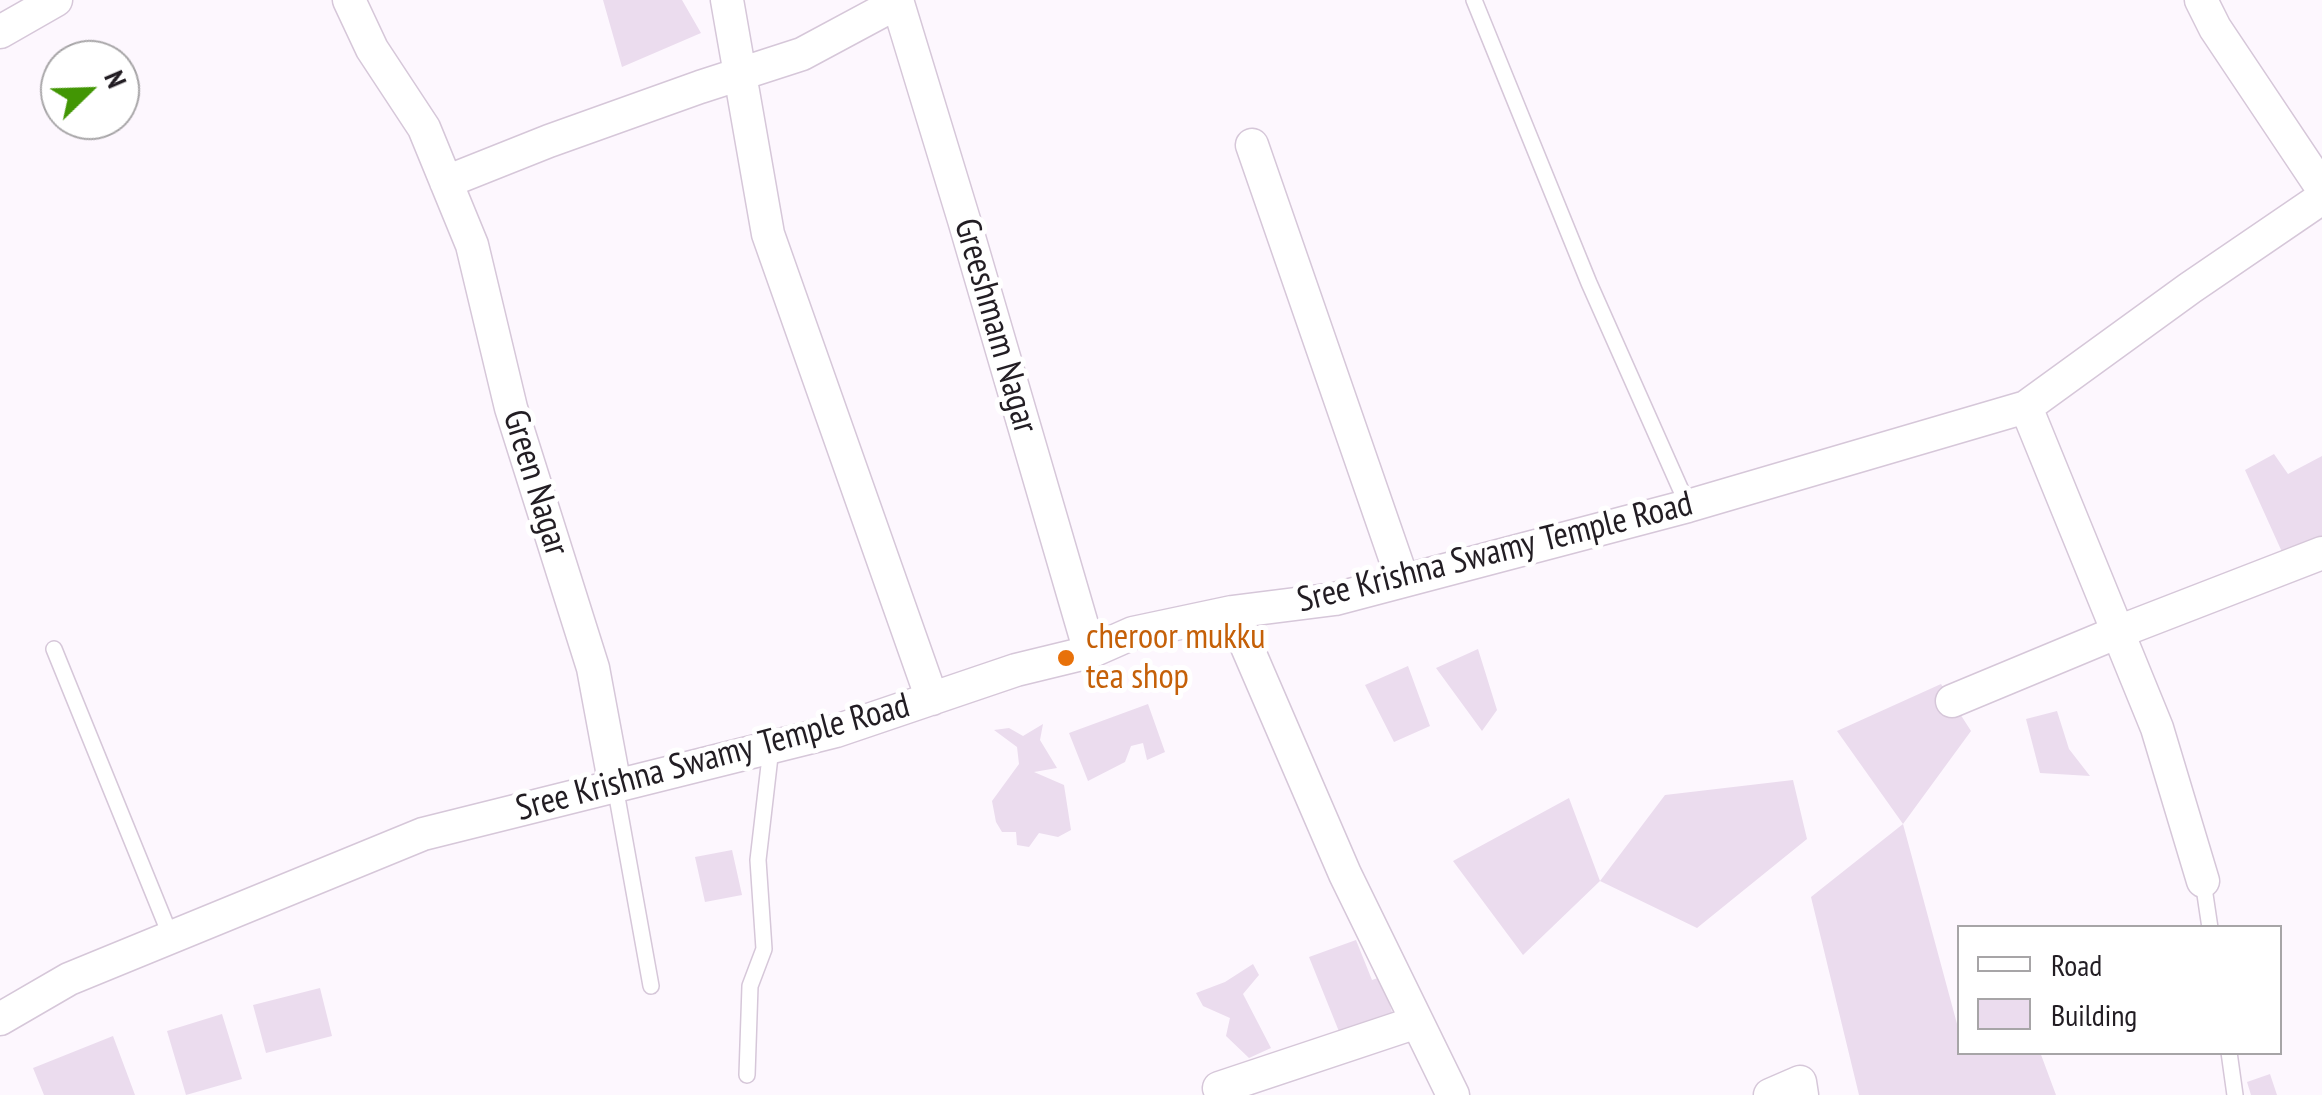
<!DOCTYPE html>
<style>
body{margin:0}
#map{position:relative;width:2322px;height:1095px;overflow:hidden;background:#fdf7fe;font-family:"PT Sans Narrow",sans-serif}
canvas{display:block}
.legend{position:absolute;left:1957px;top:925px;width:325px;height:130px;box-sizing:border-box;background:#fff;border:2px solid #a7a5a7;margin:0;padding:12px 18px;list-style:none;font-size:30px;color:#221d23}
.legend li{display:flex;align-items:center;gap:20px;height:50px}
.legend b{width:50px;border:2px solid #a7a5a7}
.north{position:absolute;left:40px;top:40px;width:100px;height:100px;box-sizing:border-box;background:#fff;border:2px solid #a7a5a7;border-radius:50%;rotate:67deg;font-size:28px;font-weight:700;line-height:40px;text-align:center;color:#221d23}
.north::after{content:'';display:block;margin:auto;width:35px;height:45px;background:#429604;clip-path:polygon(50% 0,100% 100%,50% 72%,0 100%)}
</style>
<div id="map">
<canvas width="2322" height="1095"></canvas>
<ul class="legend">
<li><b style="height:12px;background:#fff"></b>Road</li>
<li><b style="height:28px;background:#ebdcee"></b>Building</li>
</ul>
<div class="north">N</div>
</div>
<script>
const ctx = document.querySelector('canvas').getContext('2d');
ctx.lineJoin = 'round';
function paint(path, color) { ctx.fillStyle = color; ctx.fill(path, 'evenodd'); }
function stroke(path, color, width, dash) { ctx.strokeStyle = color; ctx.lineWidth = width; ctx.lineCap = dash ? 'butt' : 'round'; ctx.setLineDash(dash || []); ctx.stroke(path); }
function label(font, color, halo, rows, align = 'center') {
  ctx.font = font + ' "PT Sans Narrow",sans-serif'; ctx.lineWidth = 10; ctx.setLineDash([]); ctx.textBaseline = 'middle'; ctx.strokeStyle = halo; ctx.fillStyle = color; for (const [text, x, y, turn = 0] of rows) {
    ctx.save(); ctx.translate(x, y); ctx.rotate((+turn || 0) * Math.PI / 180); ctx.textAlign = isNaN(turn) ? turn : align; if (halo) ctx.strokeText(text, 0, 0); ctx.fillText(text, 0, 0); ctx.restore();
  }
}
const building = new Path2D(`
 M603 0H682L701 33 622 67Z
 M2274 454 2288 474 2322 456V537L2282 552 2245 470Z
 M1478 649 1497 710 1482 731 1436 668Z
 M1408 666 1430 726 1394 742 1365 685Z
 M1941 684 1971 731 1903 824 1837 731Z
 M1148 704 1165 752 1147 760 1143 743 1131 746 1125 762 1088 781 1069 733Z
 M2057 711 2069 749 2090 776 2040 773 2026 719Z
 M1043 724 1040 740 1057 768 1034 772 1064 785 1071 830 1058 837 1039 833 1029 847 1017 845 1016 832H1002L996 822 992 801 1019 764 1017 747 994 730 1009 728 1023 736Z
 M1793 780 1807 839 1697 928 1600 881 1665 795Z
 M1569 798 1600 881 1523 955 1453 861Z
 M1903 824 1960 1035V1052H2040L2056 1095H1859L1811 897Z
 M732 850 742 895 705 902 695 857Z
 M1356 940 1372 980 1381 977 1393 1015 1340 1034 1309 957Z
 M1253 964 1259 975 1243 994 1271 1048 1249 1058 1226 1036 1230 1018 1203 1006 1196 993 1225 982Z
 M320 988 332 1036 266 1053 253 1005Z
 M222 1014 242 1079 186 1095 167 1031Z
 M113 1036 135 1095H44L33 1068Z
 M2270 1074 2277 1095H2251L2247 1082Z`);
const service = new Path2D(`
 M1474 0 1589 283 1688 506
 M54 649 171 937
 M615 786 651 986
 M2203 881 2210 928
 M2229 1052 2235 1095
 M747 1075 750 986 764 949 758 860 771 748`);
const minor = new Path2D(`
 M349 0 372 49 424 128 472 245 511 408 593 668 615 786
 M727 0 768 234 932 699
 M897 0 964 220 1090 652
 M2201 0 2215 28 2322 188
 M0 32 56 0
 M1252 145 1403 581
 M446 182 549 141 700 87 802 54 897 3
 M2026 407 2157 728 2203 881
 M1232 612 1345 874 1453 1095
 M1952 701 2118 632 2322 553
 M0 1019 69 979 423 834 836 731 1016 670 1090 652 1133 633 1232 612 1335 599 1688 506 2026 407 2190 288 2322 198
 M1219 1088 1417 1022
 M1770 1095 1800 1082 1802 1095`);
const markers = [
 [1066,658,10,"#e8710a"]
];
const streetNames = [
 ["Greeshmam Nagar",995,326,74],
 ["Green Nagar",535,483,73],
 ["Sree Krishna Swamy Temple Road",1495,553,-14],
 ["Sree Krishna Swamy Temple Road",713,758,-15]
];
const foodNames = [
 ["cheroor mukku",1086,638],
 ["tea shop",1086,678]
];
paint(building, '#ebdcee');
stroke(service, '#d6c7d9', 18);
stroke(minor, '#d6c7d9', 35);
stroke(service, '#fff', 15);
stroke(minor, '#fff', 32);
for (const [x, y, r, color] of markers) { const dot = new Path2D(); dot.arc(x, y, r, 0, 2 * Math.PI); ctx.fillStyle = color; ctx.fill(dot); stroke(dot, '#fff', 4); }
label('35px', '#221d23', '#fff', streetNames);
label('35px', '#c56008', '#fff', foodNames, 'left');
</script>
